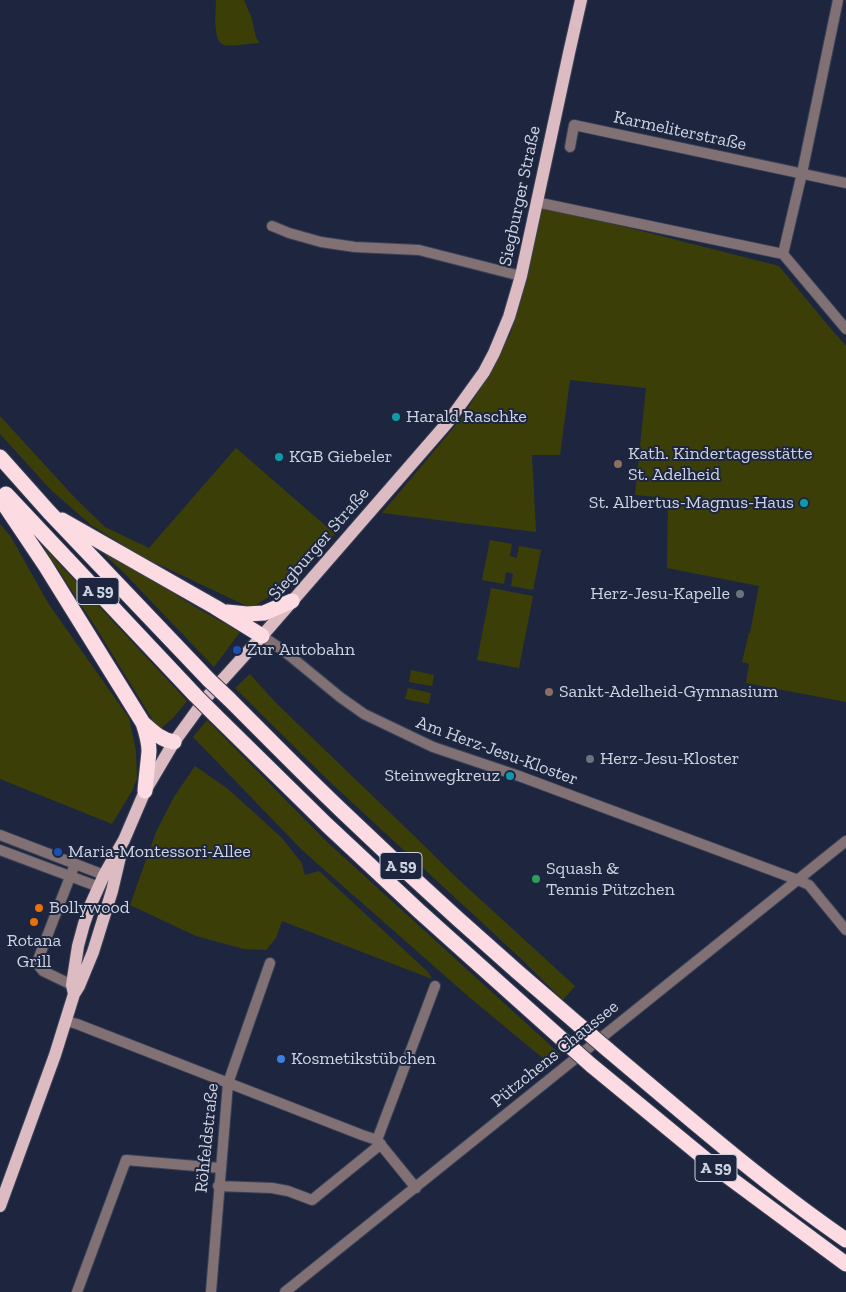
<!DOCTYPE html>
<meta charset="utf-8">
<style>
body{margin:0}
canvas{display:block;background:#1d263e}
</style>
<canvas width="846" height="1292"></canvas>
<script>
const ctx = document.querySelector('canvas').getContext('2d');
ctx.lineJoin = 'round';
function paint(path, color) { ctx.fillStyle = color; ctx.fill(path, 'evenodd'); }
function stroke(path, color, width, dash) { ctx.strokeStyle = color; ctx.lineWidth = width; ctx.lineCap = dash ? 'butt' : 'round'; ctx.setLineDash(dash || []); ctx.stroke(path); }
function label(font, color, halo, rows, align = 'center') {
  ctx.font = font + ' "Zilla Slab",serif'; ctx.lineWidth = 4; ctx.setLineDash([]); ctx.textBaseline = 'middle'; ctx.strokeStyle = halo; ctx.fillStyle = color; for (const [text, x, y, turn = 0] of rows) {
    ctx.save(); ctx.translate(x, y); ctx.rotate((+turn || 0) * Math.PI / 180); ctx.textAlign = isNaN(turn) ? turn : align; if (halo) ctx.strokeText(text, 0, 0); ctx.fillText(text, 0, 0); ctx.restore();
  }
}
const green = new Path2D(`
 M216 0H244L252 19 256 38 260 43C252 43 230 47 224 45 212 41 216 11 216 0Z
 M543 206 779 266 831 329 846 346V702L746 683 749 664 742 662 749 633H750L759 586 667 568 668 498 635 495 646 388 570 380 560 455H532L536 532 382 513 461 419 487 378 511 333Z
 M0 416 76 499 105 527 149 548 236 448 335 534 328 542 270 596 251 608 143 557 91 525 51 490 0 434Z
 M0 524 11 537 48 603 129 718 136 751 137 778 132 791 112 824 0 779Z
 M87 538 195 607 240 632 214 667 126 575Z
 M490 540 512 544 510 556 517 558 519 546 541 550 533 590 511 586 513 574 506 572 504 584 482 580Z
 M42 545 187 701 173 718 159 730 95 626Z
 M491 588 533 596 519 668 477 660Z
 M411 670 434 675 432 686 409 682Z
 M250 674 275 702 405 827 459 880 575 986 563 1000 516 954 331 783 235 688Z
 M408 688 431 693 429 704 405 699Z
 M207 720 326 841 561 1055 550 1064 469 997 302 850 193 737Z
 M195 766 228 789 282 838 301 862 305 875 319 871 428 972 432 979 282 921 276 938 266 950 244 949 196 936 130 905 156 832 174 797Z`);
const minor = new Path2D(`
 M570 147 574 125 846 183
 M536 202 783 254 846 329
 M272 226 289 233 321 242 355 247 419 250 521 276
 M783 254 802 173 838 0
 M262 636 284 651 340 697 364 714 433 747 519 776 798 880 809 885 846 930
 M0 835 104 875
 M0 850 99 887
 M75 864 39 957 38 965 43 971 72 985 78 986
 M66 1021 77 1024 362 1135 377 1140 416 1188
 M377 1140 435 986
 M218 1186 272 1188 288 1191 312 1200 381 1144
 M77 1292 126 1160 220 1168
 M211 1292 228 1083 270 963
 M285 1292 846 841`);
const major = new Path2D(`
 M74 994 72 985 78 946 84 924 91 904 104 875 124 840 145 791 174 742 206 698 262 636 448 422 484 372 494 353 509 317 521 276 569 53 581 0
 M0 1206 55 1055 74 994 79 986 93 952 112 891 120 857`);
const highway = new Path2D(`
 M0 457 49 512 209 680
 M6 494 195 695
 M0 498 45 565 143 723C146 732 149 741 149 751 148 764 146 778 145 791
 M62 520 215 607 262 636
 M227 612 247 614 264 613 292 601
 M229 699C267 737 304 775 342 811 419 885 498 956 579 1025
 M215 715 327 825 419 911 564 1041
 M143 723C153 732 161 740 174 742
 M607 1049C685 1115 762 1182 846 1240
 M591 1065 715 1167 846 1264`);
const highwayBridge = new Path2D(`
 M209 680 229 699
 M195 695 215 715
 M579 1025 607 1049
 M564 1041 591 1065`);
const markers = [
 [396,417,5,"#0f9aa8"],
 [279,457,5,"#0f9aa8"],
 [618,464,5,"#8d6e63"],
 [804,503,5,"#0f9aa8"],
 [740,594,5,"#6b7280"],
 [237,650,5,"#1a4fb4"],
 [549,692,5,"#8d6e63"],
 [590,759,5,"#6b7280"],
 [510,776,5,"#0f9aa8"],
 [58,852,5,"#1a4fb4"],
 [536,879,5,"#2e9e5b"],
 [39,908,5,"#e8710a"],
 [34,922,5,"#e8710a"],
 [281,1059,5,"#3f7fe0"]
];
const shields = [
 [98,591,42],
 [401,866,42],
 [716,1168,42]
];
const shieldNames = [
 ["A 59",98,591],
 ["A 59",401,866],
 ["A 59",716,1168]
];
const streetNames = [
 ["Karmeliterstraße",680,131,12],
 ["Siegburger Straße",520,196,-78],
 ["Siegburger Straße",319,544,-49],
 ["Am Herz-Jesu-Kloster",497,751,20],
 ["Pützchens Chaussee",555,1054,-39],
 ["Röhfeldstraße",207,1138,-84]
];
const poiNames = [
 ["Harald Raschke",406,417],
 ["Kath. Kindertagesstätte",628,454],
 ["St. Adelheid",628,475],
 ["KGB Giebeler",289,457],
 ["St. Albertus-Magnus-Haus",794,503,"right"],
 ["Herz-Jesu-Kapelle",730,594,"right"],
 ["Zur Autobahn",247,650],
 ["Sankt-Adelheid-Gymnasium",559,692],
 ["Herz-Jesu-Kloster",600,759],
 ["Steinwegkreuz",500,776,"right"],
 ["Maria-Montessori-Allee",68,852],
 ["Squash &",546,869],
 ["Tennis Pützchen",546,890],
 ["Bollywood",49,908],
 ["Rotana",34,941,"center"],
 ["Grill",34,962,"center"],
 ["Kosmetikstübchen",291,1059]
];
paint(green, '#3b3f07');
stroke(minor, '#394258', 12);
stroke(major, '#394258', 14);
stroke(highway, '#394258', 17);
stroke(minor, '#817174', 10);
stroke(major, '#ddbbc2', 12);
stroke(highway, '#fcdbe2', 15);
stroke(highwayBridge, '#394258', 17, []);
stroke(highwayBridge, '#fcdbe2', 15);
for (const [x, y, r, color] of markers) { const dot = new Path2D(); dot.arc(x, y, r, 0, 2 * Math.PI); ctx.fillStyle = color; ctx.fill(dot); stroke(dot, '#1d263e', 2); }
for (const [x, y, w] of shields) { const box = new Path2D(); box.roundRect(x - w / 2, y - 13.5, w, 27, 4); ctx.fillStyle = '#1d263e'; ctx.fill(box); stroke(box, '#ccd3e3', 1); }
label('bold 16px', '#ccd3e3', null, shieldNames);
label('18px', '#ccd3e3', '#1d263e', streetNames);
label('18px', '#ccd3e3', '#1d263e', poiNames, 'left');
</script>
